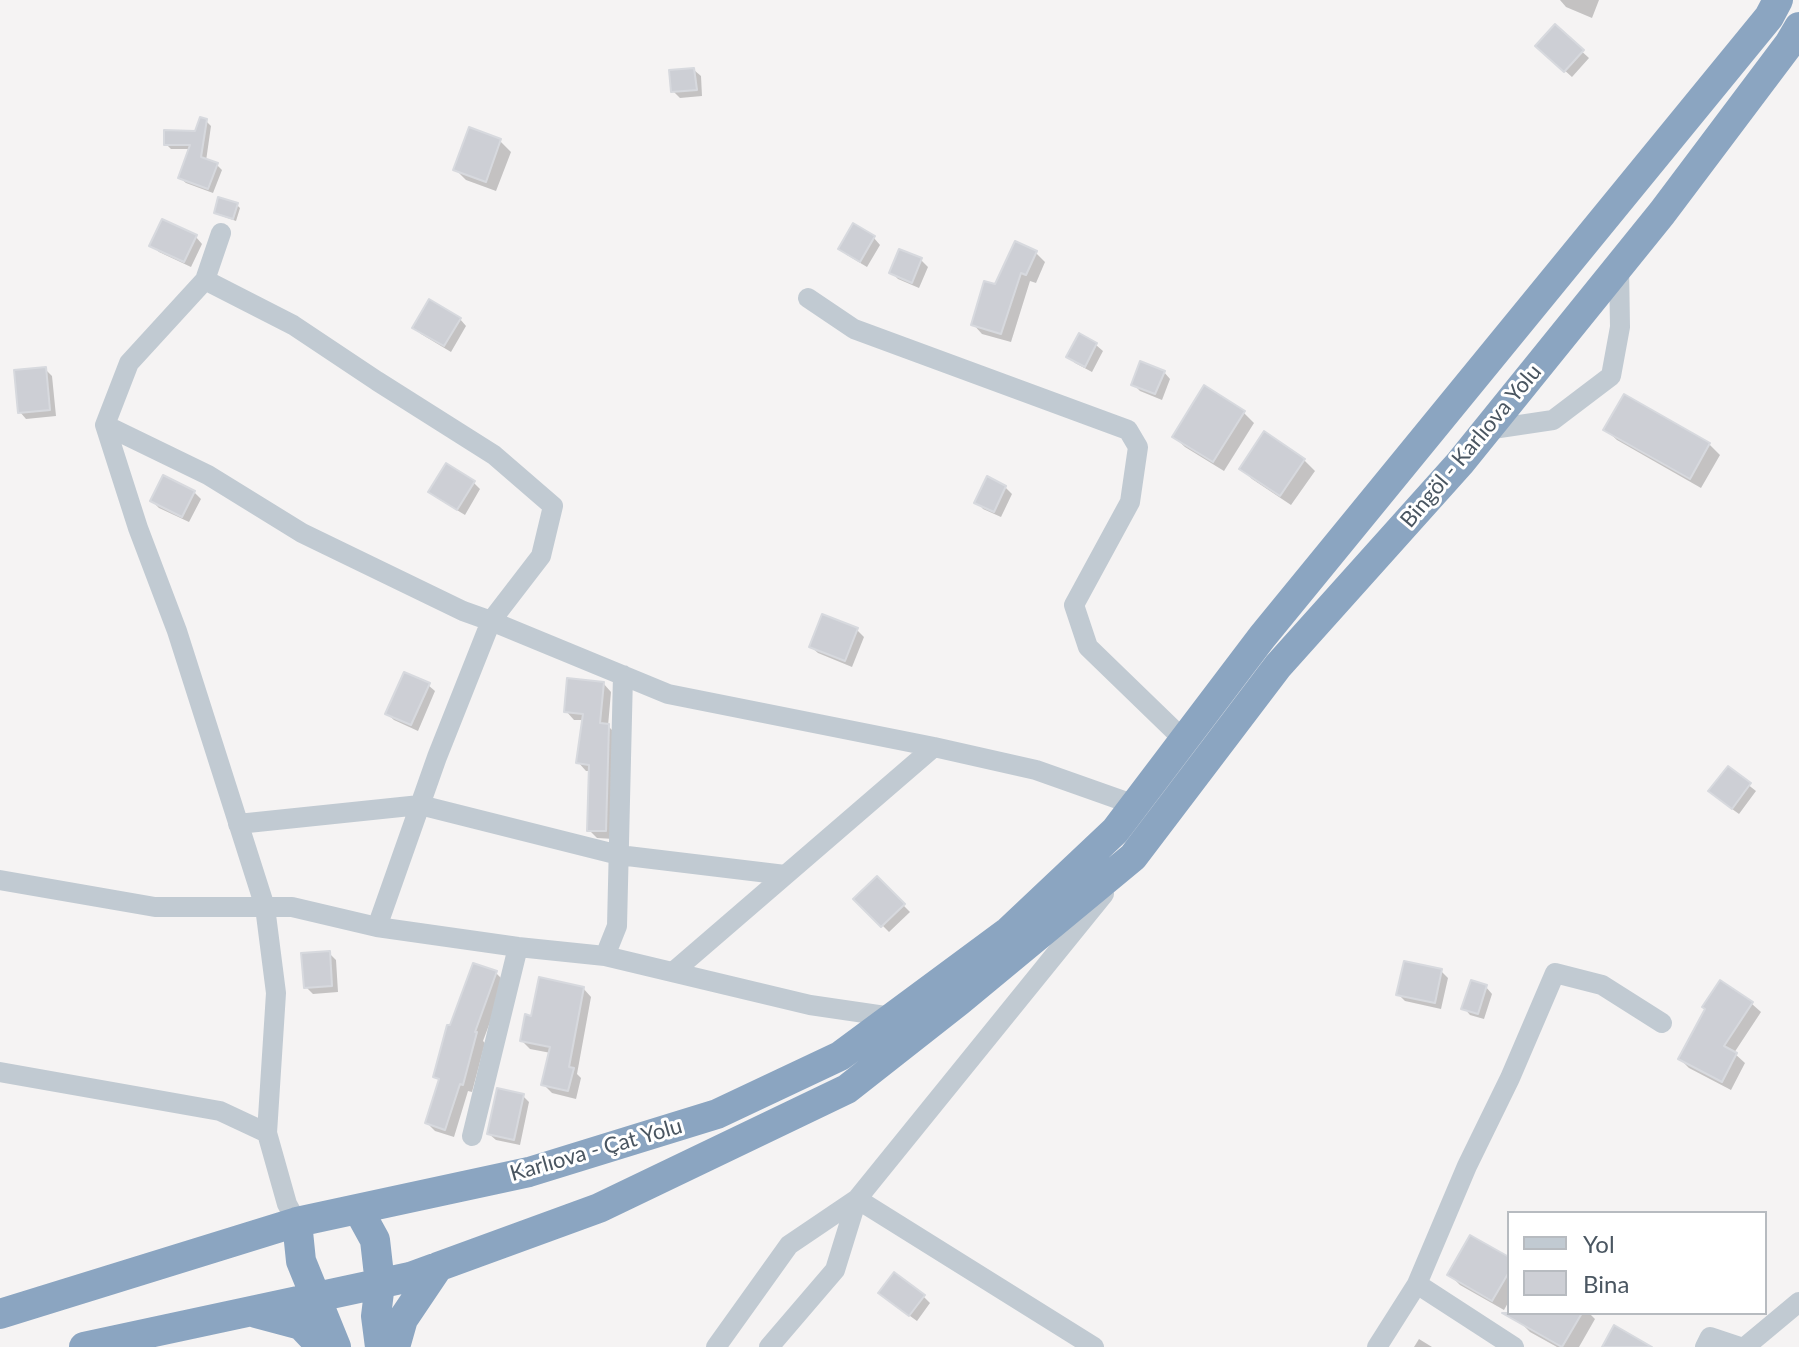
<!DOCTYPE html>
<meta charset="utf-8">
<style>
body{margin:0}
#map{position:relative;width:1799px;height:1347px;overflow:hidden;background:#f5f3f3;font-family:Lato,sans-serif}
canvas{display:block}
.legend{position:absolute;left:1507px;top:1211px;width:260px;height:104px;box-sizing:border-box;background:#fff;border:2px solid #b7bbc0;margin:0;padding:10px 14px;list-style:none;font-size:24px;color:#4a5661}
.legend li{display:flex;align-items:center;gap:16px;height:40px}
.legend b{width:40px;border:2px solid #b7bbc0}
</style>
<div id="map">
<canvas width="1799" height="1347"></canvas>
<ul class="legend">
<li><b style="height:10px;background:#c1cad2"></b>Yol</li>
<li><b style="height:22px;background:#cdcfd5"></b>Bina</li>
</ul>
</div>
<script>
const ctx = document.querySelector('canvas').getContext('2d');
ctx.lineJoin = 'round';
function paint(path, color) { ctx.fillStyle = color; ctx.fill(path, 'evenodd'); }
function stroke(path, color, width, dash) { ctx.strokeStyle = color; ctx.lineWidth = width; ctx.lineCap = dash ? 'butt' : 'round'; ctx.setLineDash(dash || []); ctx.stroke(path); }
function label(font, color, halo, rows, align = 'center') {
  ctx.font = font + ' Lato,sans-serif'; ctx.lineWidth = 6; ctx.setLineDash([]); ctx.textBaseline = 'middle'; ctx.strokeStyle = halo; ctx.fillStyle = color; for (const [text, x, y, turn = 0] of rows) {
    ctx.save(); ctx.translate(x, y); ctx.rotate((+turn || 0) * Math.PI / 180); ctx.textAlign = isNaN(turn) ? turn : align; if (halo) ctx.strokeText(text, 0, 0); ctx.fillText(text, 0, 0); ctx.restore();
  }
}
const shadow = new Path2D(`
 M1560 0H1599L1592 18 1566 7Z
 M1555 27 1589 58 1572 77 1544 52Z
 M694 70 701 76 702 96 680 98 673 91Z
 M206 121 211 126 206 161 217 165 222 170 213 193 186 183 180 178 191 149H171L166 144 197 133Z
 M500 141 511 152 496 191 466 180 455 169Z
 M237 205 240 208 236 221 219 215 216 212Z
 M196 237 202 244 191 267 159 252 152 245Z
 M874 238 880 245 867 267 847 255 840 249Z
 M1036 253 1045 262 1036 283 1030 281 1011 342 982 334 973 324 996 287Z
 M921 260 928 267 919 288 898 279 891 272Z
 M460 319 466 326 451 352 421 334 414 327Z
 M1079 336 1096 345 1103 351 1092 372 1075 363 1068 357Z
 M45 369 52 376 56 416 26 419 20 412Z
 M1164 372 1170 379 1162 400 1140 391 1133 384Z
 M1244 413 1254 423 1224 471 1185 447 1174 437Z
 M1606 430 1709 444 1720 455 1701 488 1617 440Z
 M1304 460 1315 471 1291 505 1252 479 1242 469Z
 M474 483 480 489 465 515 437 498 431 491Z
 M1005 487 1012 494 1001 517 983 509 977 502Z
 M194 492 201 499 189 522 159 508 152 501Z
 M823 617 857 630 864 637 852 667 818 653 811 647Z
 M603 683 611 692 608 726 616 734 614 839 597 838 589 830 591 771H586L578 762 584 720H574L566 711Z
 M428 685 435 691 418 731 394 720 387 714Z
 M1728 769 1756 791 1739 814 1717 798Z
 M877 879 910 912 889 932 856 899Z
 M329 953 336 960 338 992 313 994 306 987Z
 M474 965 496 973 505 982 483 1041 485 1043 472 1092 468 1091 454 1137 435 1131 427 1123 440 1081 436 1077Z
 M1441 971 1448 978 1441 1009 1405 1001 1398 994Z
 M1486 987 1492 994 1484 1019 1470 1015 1464 1008Z
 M583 988 591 997 577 1074 581 1078 576 1099 552 1093 544 1085 551 1053 530 1049 522 1041 532 1018Z
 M1752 1004 1761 1012 1734 1053 1745 1063 1731 1090 1689 1068 1680 1059Z
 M523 1096 529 1102 520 1145 496 1140 489 1134Z
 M1509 1260V1301L1504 1310 1460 1285 1450 1275Z
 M923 1296 930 1303 917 1321 888 1300Z
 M1524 1313H1589L1595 1319 1579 1347H1557L1530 1332 1519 1321Z
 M1419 1339 1432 1347H1414Z`);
const building = new Path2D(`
 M1555 24 1584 50 1564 72 1535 46Z
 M694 68 697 90 671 92 669 70Z
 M200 117 207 119 201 157 218 163 208 189 178 178 190 145H164V130L195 131Z
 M469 127 501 139 486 182 453 170Z
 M218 197 238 203 233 219 214 213Z
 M162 219 197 235 184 262 149 246Z
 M853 223 875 236 860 262 838 249Z
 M1015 241 1037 251 1026 275 1021 273 1001 334 971 325 984 281 995 284Z
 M899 249 922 258 912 283 889 273Z
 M429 299 461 318 444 346 412 328Z
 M1079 333 1097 343 1085 367 1066 357Z
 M1140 361 1165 371 1155 394 1131 385Z
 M46 367 50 410 18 413 14 370Z
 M1204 385 1245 411 1213 462 1172 437Z
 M1624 394 1710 443 1690 479 1603 430Z
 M1264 431 1305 459 1280 496 1239 469Z
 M446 463 475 481 457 510 428 492Z
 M163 475 195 491 182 517 150 501Z
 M987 476 1006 486 994 512 974 503Z
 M822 614 858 628 845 661 809 647Z
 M404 672 430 683 411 725 385 714Z
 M567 678 604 682 600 723 609 724 606 831H587L589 765 576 763 583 714 564 712Z
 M1728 766 1751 783 1732 809 1708 791Z
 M877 876 905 904 881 927 853 899Z
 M330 951 332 986 304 988 301 953Z
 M1404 961 1442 969 1435 1003 1396 995Z
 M473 963 497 971 475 1032H477L463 1085 460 1084 445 1130 425 1123 439 1079 433 1077 447 1025H450Z
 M539 977 584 987 569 1067 574 1068 568 1091 541 1085 550 1047 520 1041 525 1014 531 1016Z
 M1471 980 1487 985 1478 1014 1461 1009Z
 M1720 980 1753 1002 1724 1046 1737 1053 1722 1082 1678 1059 1705 1009 1702 1007Z
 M497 1088 524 1094 514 1140 487 1134Z
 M1470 1235 1509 1257V1272L1492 1301 1447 1275Z
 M894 1272 925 1295 909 1316 878 1293Z
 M1502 1313H1582L1562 1347Z
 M1614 1325 1652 1347H1602Z`);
const minor = new Path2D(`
 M221 233 205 280 129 363 105 425 208 475 302 533 463 611 491 621 668 694 934 747 1036 770 1135 805
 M205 280 293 325 377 381 494 455 553 506 541 556 491 621 437 757 377 927 518 947 605 956 810 1005 892 1017
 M808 298 854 329 1128 430 1138 447 1130 502 1074 605 1088 647 1184 740
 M105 425 138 528 177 631 265 907 276 993 267 1133
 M1486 430 1553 420 1611 376 1620 327 1619 266
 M238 824 420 805 619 855 785 875
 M0 880 155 907H292L377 927
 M605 956 617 926 623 675
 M673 972 934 747
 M0 1072 220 1111 267 1133 287 1204 297 1222
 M472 1136 518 947
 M857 1199 1094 1347
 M1417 1284 1514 1347
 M716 1347 789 1245 857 1199 1104 894
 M769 1347 835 1270 857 1199
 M1377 1347 1417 1284 1467 1166 1510 1078 1555 973 1602 985 1662 1023
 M1705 1347 1710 1337 1740 1347
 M1745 1347 1799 1302`);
const highway = new Path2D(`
 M358 1209 375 1240 380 1284 376 1316 380 1347
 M297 1222 301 1261 336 1347
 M256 1313 301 1325 322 1347
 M0 1314 297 1222 529 1172 717 1114 840 1056 1009 931 1115 831 1262 637 1769 17 1778 0
 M84 1347 410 1277 599 1208 847 1089 959 1001 1133 857 1278 666 1460 463 1662 213 1789 44 1799 27
 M395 1347 403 1319 438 1267`);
const streetNames = [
 ["Bingöl - Karlıova Yolu",1471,446,-50],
 ["Karlıova - Çat Yolu",596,1150,-16]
];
paint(shadow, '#0003');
paint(building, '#cdcfd5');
stroke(building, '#d7d9de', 2);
stroke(minor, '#c1cad2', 20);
stroke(highway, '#8ba5c1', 30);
label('22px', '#4a5661', '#fff', streetNames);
</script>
